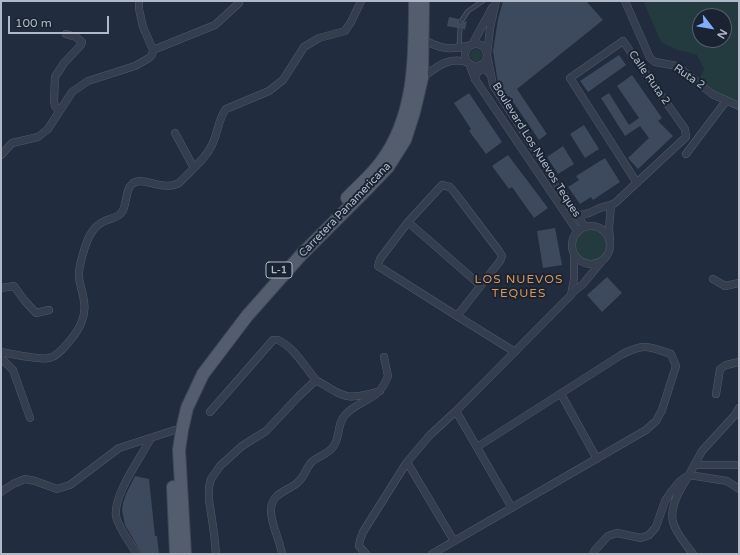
<!DOCTYPE html>
<style>
body{margin:0}
#map{position:relative;width:740px;height:555px;overflow:hidden;background:#212c3e;font-family:"Varela Round",sans-serif}
canvas{display:block}
.frame{position:absolute;inset:0;border:2px solid #b1b9c9;pointer-events:none}
.north{position:absolute;left:692px;top:8px;width:40px;height:40px;box-sizing:border-box;background:#1a2332;border:1px solid #565f6e;border-radius:50%;rotate:121deg;font-size:11px;font-weight:700;line-height:16px;text-align:center;color:#b1b9c9}
.north::after{content:'';display:block;margin:auto;width:14px;height:18px;background:#80abff;clip-path:polygon(50% 0,100% 100%,50% 72%,0 100%)}
.scale{position:absolute;left:8px;top:16px;width:101px;height:18px;box-sizing:border-box;border:2px solid #b1b9c9;border-top:0;padding-left:5px;font-size:12px;line-height:14px;white-space:nowrap;color:#b1b9c9;-webkit-text-stroke:3px #1a2332;paint-order:stroke}
</style>
<div id="map">
<canvas width="740" height="555"></canvas>
<div class="frame"></div>
<div class="north">N</div>
<div class="scale">100 m</div>
</div>
<script>
const ctx = document.querySelector('canvas').getContext('2d');
ctx.lineJoin = 'round';
function paint(path, color) { ctx.fillStyle = color; ctx.fill(path, 'evenodd'); }
function stroke(path, color, width, dash) { ctx.strokeStyle = color; ctx.lineWidth = width; ctx.lineCap = dash ? 'butt' : 'round'; ctx.setLineDash(dash || []); ctx.stroke(path); }
function label(font, color, halo, rows, align = 'center') {
  ctx.font = font + ' "Varela Round",sans-serif'; ctx.lineWidth = 4; ctx.setLineDash([]); ctx.textBaseline = 'middle'; ctx.strokeStyle = halo; ctx.fillStyle = color; for (const [text, x, y, turn = 0] of rows) {
    ctx.save(); ctx.translate(x, y); ctx.rotate((+turn || 0) * Math.PI / 180); ctx.textAlign = isNaN(turn) ? turn : align; if (halo) ctx.strokeText(text, 0, 0); ctx.fillText(text, 0, 0); ctx.restore();
  }
}
const green = new Path2D(`
 M643 1H739V104L719 96 698 83 704 69 697 55 675 49 661 42ZM700 16H724V40H700Z
 M470 55a6 6 0 1 1 12 0a6 6 0 1 1-12 0Z
 M585 227C590 227 596 227 601 230 613 238 612 257 598 263 583 269 568 253 574 238 577 233 581 230 585 227Z`);
const building = new Path2D(`
 M503 1H586L603 20 517 89 547 134 539 140 509 96 507 97 498 83 493 51 498 19Z
 M449 17 459 19V22L461 23 467 21 465 30 463 29 461 26 457 28 447 26Z
 M619 55 626 65 588 92 580 81Z
 M632 75 662 118 658 121 673 136 638 169 628 158 649 138 640 126 625 136 601 98 609 93 629 125 639 118 617 86Z
 M469 93 502 142 486 154 469 131 471 129 454 103Z
 M584 125 599 149 585 158 570 134Z
 M563 146 574 164 558 174 547 157Z
 M508 155 548 208 534 218 512 187 509 189 492 166Z
 M605 158 620 182 593 200 591 197 580 204 568 187 579 180 576 176Z
 M555 228 562 265 543 268 537 231Z
 M607 277 622 293 602 312 587 295Z
 M135 476 149 479 155 536H157L159 554H142L125 525 122 510 123 503 126 494Z`);
const lane = new Path2D(`
 M462 20 468 11 483 1
 M459 47 460 29`);
const street = new Path2D(`
 M496 1 490 28 487 55 493 85 585 227
 M625 1 650 58 655 62 677 66 712 94 739 106
 M423 39C441 50 451 50 472 45L492 8
 M465 55a11 11 0 1 1 22 0a11 11 0 1 1-22 0Z
 M153 50 215 25 239 3
 M422 78C436 67 450 55 469 63L475 79 578 232
 M475 79 476 74 481 69 487 70 490 74
 M59 111 55 106 54 101 55 77 64 63 81 45 82 42 76 37 66 34
 M175 133 194 168
 M686 154 726 101
 M1 155 12 143 38 137 48 129 72 92 88 81 135 66 149 58 152 55 153 50 143 27 139 9V1
 M442 185 450 187 455 193 499 251 502 256 500 261 457 316 378 266 380 259 408 222Z
 M576 214C585 217 592 211 600 208 605 206 610 206 615 203L686 137 685 129 623 41 570 78 637 183
 M408 222 480 285
 M572 245a19 19 0 1 1 38 0a19 19 0 1 1-38 0Z
 M610 239 609 229 611 205
 M713 279 725 286 739 283
 M1 288 14 286 24 300 36 313 49 310
 M572 293 583 284 602 261
 M457 316 515 352
 M1 352C11 354 42 360 49 358 57 356 63 349 68 343 80 329 88 315 83 296 82 290 79 282 79 276 78 268 86 242 90 235 93 230 98 224 103 222 109 218 117 219 122 212 127 205 125 190 132 184 142 175 163 192 179 183 190 171 205 160 212 145 218 133 218 119 226 109L269 91 283 80 304 47 319 38 345 31 351 22 361 1
 M1 358 13 370 30 418
 M561 394 597 459
 M716 394 720 369 726 365 739 362
 M456 411 512 508
 M210 412 273 340H278C295 348 304 366 316 380
 M407 462 454 541
 M695 465H739
 M1 492 13 484 25 479 35 481 57 489 70 485 119 448 175 430
 M137 554C131 544 118 527 116 516 113 495 141 457 151 438
 M216 554 214 533 209 500V487L211 479 220 466 242 446 266 431 298 397 316 380C346 398 346 401 380 391
 M282 554C280 540 270 522 271 510 271 493 288 491 297 483 305 477 306 466 313 461 319 456 328 454 333 447 341 437 336 424 346 414 362 398 379 401 388 376L384 357
 M366 554 359 546 360 540 363 532 407 462 430 435 456 411 571 295 574 279V254
 M432 554 646 430 656 421 662 410 676 366 671 354C648 346 643 343 621 355L477 447
 M593 554 595 550 608 536 617 533 641 538 649 535 656 527 665 501 671 492 680 481 689 475 702 451 735 415 739 408
 M693 554C686 544 676 534 673 522 669 506 681 488 689 475L727 481 739 489`);
const primary = new Path2D(`
 M347 198C358 186 372 175 381 162 415 117 415 58 415 4
 M173 487 176 554
 M185 554 179 450 182 430 187 408 203 374 247 316 301 255 368 188 388 167 405 140 414 112 422 78 423 1`);
const shields = [
 [279,270,26]
];
const shieldNames = [
 ["L-1",279,270]
];
const streetNames = [
 ["Ruta 2",689,77,35],
 ["Calle Ruta 2",649,78,55],
 ["Boulevard Los Nuevos Teques",536,150,58],
 ["Carretera Panamericana",345,210,-46]
];
const neighbourhoodNames = [
 ["LOS NUEVOS",519,280],
 ["TEQUES",519,294]
];
paint(green, '#233a3f');
paint(building, '#3d4a5d');
stroke(lane, '#505968', 5);
stroke(street, '#505968', 8);
stroke(primary, '#3e4756', 14);
stroke(lane, '#353e4e', 3.5);
stroke(street, '#353e4e', 7);
stroke(primary, '#535d6e', 12);
for (const [x, y, w] of shields) { const box = new Path2D(); box.roundRect(x - w / 2, y - 8, w, 16, 3); ctx.fillStyle = '#1a2332'; ctx.fill(box); stroke(box, '#b1b9c9', 1); }
label('bold 10px', '#b1b9c9', null, shieldNames);
label('11px', '#b1b9c9', '#1a2332', streetNames);
ctx.letterSpacing = '1px';
label('12px', '#dc9759', '#1a2332', neighbourhoodNames);
ctx.letterSpacing = '0px';
</script>
